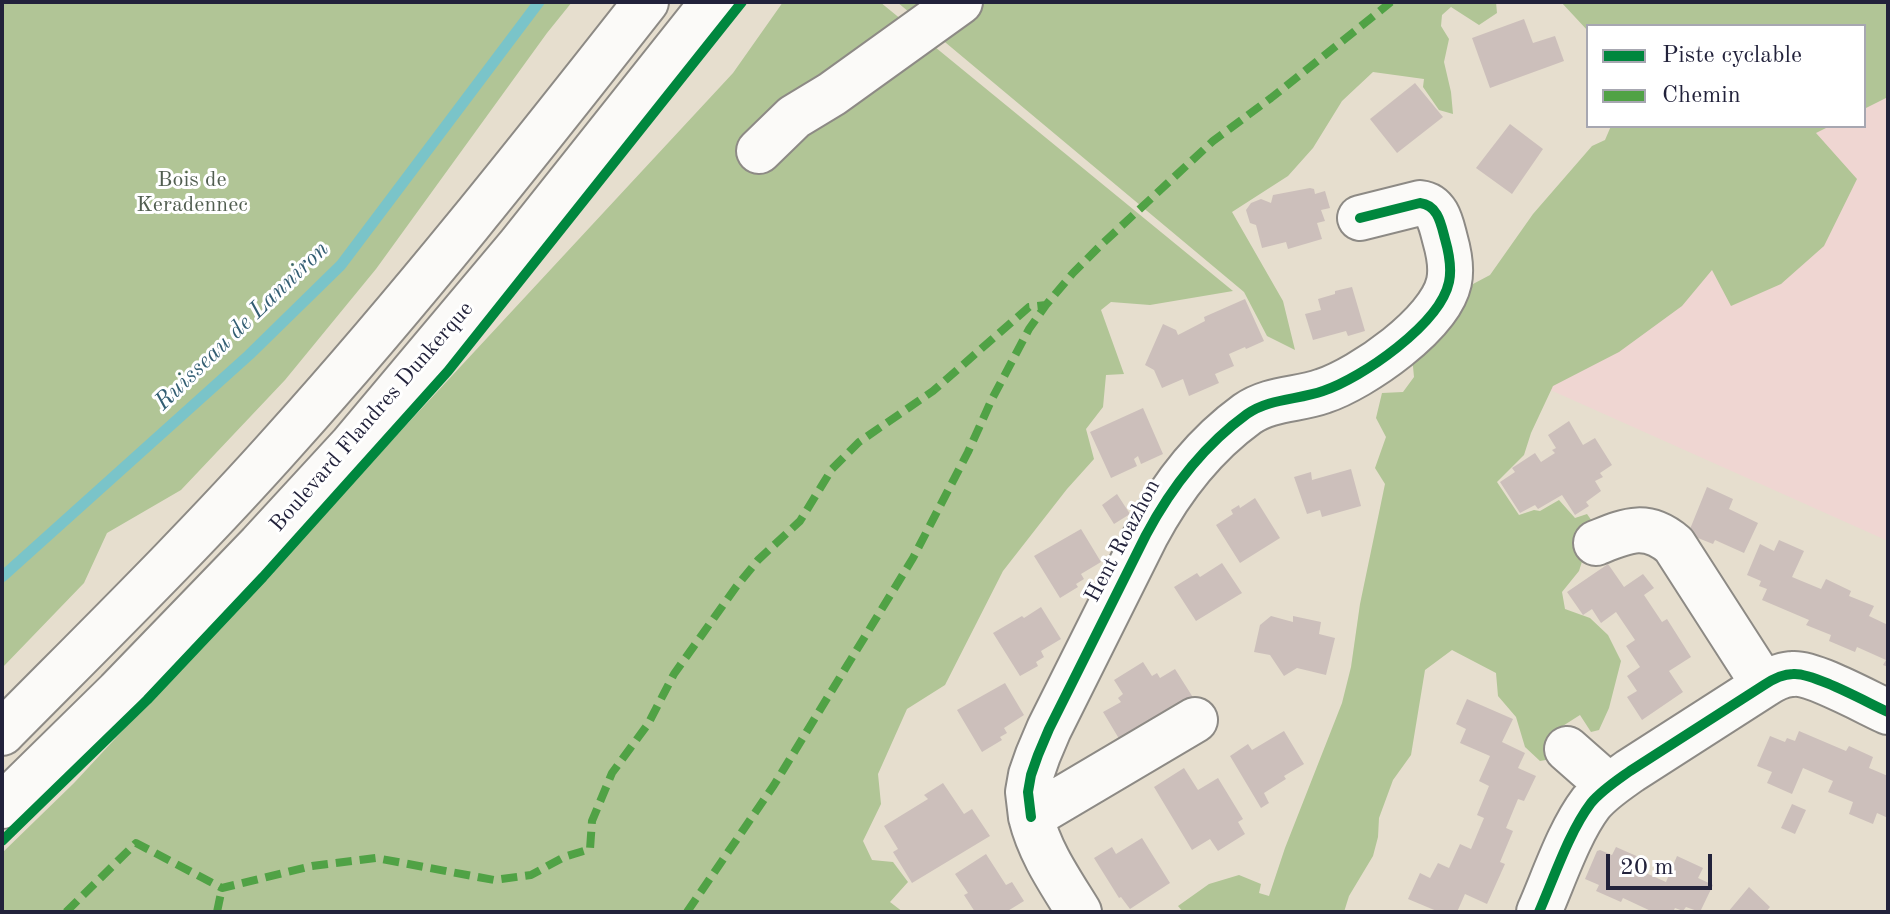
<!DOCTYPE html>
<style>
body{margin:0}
#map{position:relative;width:1890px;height:914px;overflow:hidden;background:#e6dece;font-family:"Old Standard TT",serif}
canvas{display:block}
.frame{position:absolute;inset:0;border:4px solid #22223b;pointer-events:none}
.legend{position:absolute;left:1586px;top:24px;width:280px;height:104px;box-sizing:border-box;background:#fff;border:2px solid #a7a7b1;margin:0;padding:10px 14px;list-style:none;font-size:24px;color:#22223b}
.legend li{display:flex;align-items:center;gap:16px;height:40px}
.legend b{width:40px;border:2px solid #a7a7b1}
.scale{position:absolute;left:1606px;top:854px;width:106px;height:36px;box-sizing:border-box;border:4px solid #22223b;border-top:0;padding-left:10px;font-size:24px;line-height:28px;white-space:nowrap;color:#22223b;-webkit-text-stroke:6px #fff;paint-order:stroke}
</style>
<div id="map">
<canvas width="1890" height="914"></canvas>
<div class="frame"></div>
<ul class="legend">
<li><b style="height:10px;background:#00873e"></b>Piste cyclable</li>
<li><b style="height:10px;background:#50a245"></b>Chemin</li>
</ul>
<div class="scale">20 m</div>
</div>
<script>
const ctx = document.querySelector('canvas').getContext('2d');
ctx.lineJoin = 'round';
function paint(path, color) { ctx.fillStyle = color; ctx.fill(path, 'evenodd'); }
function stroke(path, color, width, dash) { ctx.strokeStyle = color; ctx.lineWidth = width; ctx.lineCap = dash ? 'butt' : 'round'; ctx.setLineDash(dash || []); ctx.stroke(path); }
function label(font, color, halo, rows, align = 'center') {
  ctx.font = font + ' "Old Standard TT",serif'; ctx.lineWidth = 6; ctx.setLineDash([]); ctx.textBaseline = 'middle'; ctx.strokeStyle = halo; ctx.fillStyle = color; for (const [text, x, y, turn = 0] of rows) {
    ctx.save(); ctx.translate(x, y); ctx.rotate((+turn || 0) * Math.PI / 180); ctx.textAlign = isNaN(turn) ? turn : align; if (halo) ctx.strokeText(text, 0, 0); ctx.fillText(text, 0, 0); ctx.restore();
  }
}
const built = new Path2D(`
 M1888 2V541L1499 367 1722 126H1864V26Z`);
const forest = new Path2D(`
 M2 2H572L547 33 376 269 285 380 181 490 107 533 84 583 2 668Z
 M783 2H880L1233 291 1150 305 1111 302 1101 310 1124 374 1106 375 1103 407 1086 429 1094 459 1067 489 1003 571 945 685 907 709 878 774 881 804 863 841 872 860 893 862 908 882 890 902 903 912H2V853L74 783 733 73Z
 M897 2H1496L1497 13 1479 25 1451 7 1442 15 1441 26 1449 39 1444 62 1451 92 1453 114 1439 110 1423 87 1424 79 1373 72 1342 101 1313 148 1288 176 1232 212 1283 301 1295 350 1267 336 1244 292Z
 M1561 2H1888V97L1864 109V26H1588V31Z
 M1611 126H1830L1816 133 1857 179 1824 246 1781 284 1731 306 1712 270 1682 306 1619 352 1553 386 1531 433 1524 455 1497 482 1519 515 1534 510 1540 511 1559 500 1575 518 1587 514 1594 524 1579 571 1562 592 1565 609 1590 618 1608 635 1621 661 1609 708 1599 730 1591 732 1580 715 1558 729 1557 758 1540 761 1525 747 1516 717 1498 696 1496 673 1452 650 1425 670 1411 755 1393 780 1379 818 1378 837 1373 856 1349 896 1344 912H1183L1178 906 1209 884 1239 875 1261 884 1259 893 1269 896 1285 848 1342 703 1351 667 1360 604 1385 484 1375 468 1386 437 1376 418 1382 393 1403 392 1414 377 1412 356 1462 306 1473 284 1490 275 1533 214 1592 146 1605 140Z`);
const stream = new Path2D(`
 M2 577 249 355 341 265 539 2`);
const building = new Path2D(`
 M1524 19 1533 43 1555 36 1564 61 1490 88 1472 38Z
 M1415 83 1443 117 1397 153 1370 119Z
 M1510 124 1543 149 1512 194 1476 168Z
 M1310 188 1314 189 1315 194 1325 191 1330 208 1321 210 1325 221 1317 223 1322 239 1288 249 1286 242 1262 248 1256 225 1250 223 1246 210 1251 203 1261 199 1271 203 1273 195Z
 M1352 287 1365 331 1348 336 1346 331 1313 340 1305 314 1321 310 1318 299 1335 294V291Z
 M1245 299 1264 341 1246 349 1245 347 1229 354 1234 366 1215 374 1219 383 1189 396 1183 379 1162 388 1154 370 1145 365 1163 324 1176 330 1178 335 1205 321 1204 317Z
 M1143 408 1163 454 1141 464 1138 456 1134 459 1137 466 1111 478 1090 432Z
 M1569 421 1583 445 1595 438 1612 465 1600 473 1603 477 1595 481 1601 491 1586 502 1589 506 1575 515 1562 495 1538 509 1535 505 1520 513 1500 482 1515 472 1512 468 1535 453 1541 462 1555 453 1552 450 1556 448 1548 435Z
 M1351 469 1361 506 1322 517 1320 510 1307 514 1294 477 1311 472 1312 480Z
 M1707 487 1733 499 1729 509 1758 523 1744 553 1715 540 1713 544 1688 534Z
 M1117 494 1130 514 1114 524 1102 505Z
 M1255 498 1280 538 1240 563 1216 525 1233 514 1231 510 1239 505 1240 508Z
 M1081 529 1101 562 1081 574 1084 579 1076 584 1078 587 1060 598 1034 556Z
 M1779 540 1804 551 1792 577 1821 589 1826 579 1851 591 1849 596 1874 606 1869 616 1888 625V667L1883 665 1886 660 1857 647 1855 652 1829 641 1831 635 1806 625 1809 620 1762 600 1767 589 1759 586 1761 581 1747 575 1760 544 1774 551Z
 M1222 563 1242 593 1196 621 1174 587 1197 573 1200 577Z
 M1608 564 1624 587 1643 574 1654 588 1644 595 1662 622 1667 619 1691 657 1669 671 1683 692 1642 720 1627 697 1637 691 1627 676 1640 667 1626 646 1635 640 1616 612 1601 623 1592 609 1583 615 1567 592Z
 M1041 607 1061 639 1041 651 1044 657 1036 662 1038 666 1020 676 993 633 1022 616 1024 618Z
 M1271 616 1293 622V616L1321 622 1319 634 1335 638 1326 675 1297 668 1284 676 1270 655 1254 652 1260 625Z
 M1143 662 1152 676 1157 673 1160 678 1175 669 1194 699 1121 742 1103 712 1121 702 1118 698 1123 694 1114 680Z
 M1005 683 1024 715 1004 728 1007 733 1000 737 1002 740 982 752 957 710Z
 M1467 699 1513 719 1502 742 1525 753 1518 768 1536 776 1524 801 1518 799 1506 828 1513 831 1500 862 1505 864 1487 904 1465 894 1457 912H1439L1408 899 1420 873 1430 878 1438 863 1449 868 1460 844 1471 849 1484 818 1477 815 1489 786 1479 781 1490 756 1460 743 1466 729 1456 724Z
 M1284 731 1304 764 1284 776 1286 779 1264 793 1269 803 1261 808 1230 756 1248 744 1252 750Z
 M1799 731 1846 751 1849 746 1873 757 1869 768 1888 776V818L1877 813 1873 824 1849 814 1853 802 1828 792 1833 781 1803 768 1792 794 1767 783 1772 772 1757 766 1770 736 1785 742 1787 738 1795 741Z
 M1184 768 1198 790 1218 778 1243 819 1238 822 1245 834 1218 851 1210 839 1192 850 1154 787Z
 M943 783 964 814 972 809 990 836 912 883 893 852 898 849 884 826 928 799 924 795Z
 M1792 804 1806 810 1795 834 1781 828Z
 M1142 838 1170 883 1130 909 1121 897 1119 898 1094 858 1112 847 1116 854Z
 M1616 847 1641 858 1637 869 1666 882 1677 856 1703 868 1698 878 1713 885 1700 912 1686 907 1683 911 1675 908 1673 912H1653L1623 898 1621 902 1596 891 1599 885 1585 879 1597 851 1600 850 1612 855Z
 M986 854 1006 885 1012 882 1024 901 1006 912H975L964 895 968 893 955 874Z
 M1749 887 1770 907 1766 912H1728Z`);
const minor = new Path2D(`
 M759 151 794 117 832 94 960 2
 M1596 543C1626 531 1646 521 1674 545L1764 685
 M1567 749 1609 786
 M1031 817 1028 792 1031 775 1038 755 1049 729 1146 535C1171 488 1203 446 1247 414 1270 398 1298 400 1323 391 1362 378 1440 324 1449 282 1452 268 1449 253 1445 239 1441 224 1438 205 1420 203L1360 218
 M1079 912C1060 881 1040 853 1031 817L1195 720
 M1539 912C1554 878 1569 832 1591 803 1602 790 1616 781 1630 771L1764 685C1773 679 1782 674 1793 674 1812 672 1868 703 1888 712`);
const major = new Path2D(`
 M2 733C97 637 194 542 284 441 411 300 529 151 646 2
 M2 806 118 692 260 545 352 445 520 245 713 2`);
const quiet = new Path2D(`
 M66 912 136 843 222 888 312 866 376 858 494 880 531 875 564 857 590 849 592 821 612 773 648 724 674 674 736 587 758 560 800 521 832 469 859 442 933 391 1029 307 1046 305
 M217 912 222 888
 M687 912 774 785 913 558 968 452 992 399 1029 329 1046 305 1073 273 1101 245 1213 141 1271 98 1391 2`);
const cycleway = new Path2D(`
 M1031 817 1028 792 1031 775 1038 755 1049 729 1146 535C1171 488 1203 446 1247 414 1270 398 1298 400 1323 391 1362 378 1440 324 1449 282 1452 268 1449 253 1445 239 1441 224 1438 205 1420 203L1360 218
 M2 841 147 700 263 577 448 371 742 2
 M1539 912C1554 878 1569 832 1591 803 1602 790 1616 781 1630 771L1764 685C1773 679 1782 674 1793 674 1812 672 1868 703 1888 712`);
const parkNames = [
 ["Bois de",192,180],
 ["Keradennec",192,205]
];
const streetNames = [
 ["Boulevard Flandres Dunkerque",372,417,-49],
 ["Hent Roazhon",1123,541,-62]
];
const waterNames = [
 ["Ruisseau de Lanniron",242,326,-44]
];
paint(built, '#efd6d2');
paint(forest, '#b1c596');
stroke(stream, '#7ac4c9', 11);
paint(building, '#ccbfbb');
stroke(minor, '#8d8a85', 48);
stroke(major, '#8d8a85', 48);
stroke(minor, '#fbfaf8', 44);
stroke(major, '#fbfaf8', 44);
stroke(quiet, '#50a245', 8, [16, 8]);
stroke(cycleway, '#00873e', 10);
label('22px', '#515e50', '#fff', parkNames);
label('22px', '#22223b', '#fff', streetNames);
label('italic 24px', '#335e73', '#fff', waterNames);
</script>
